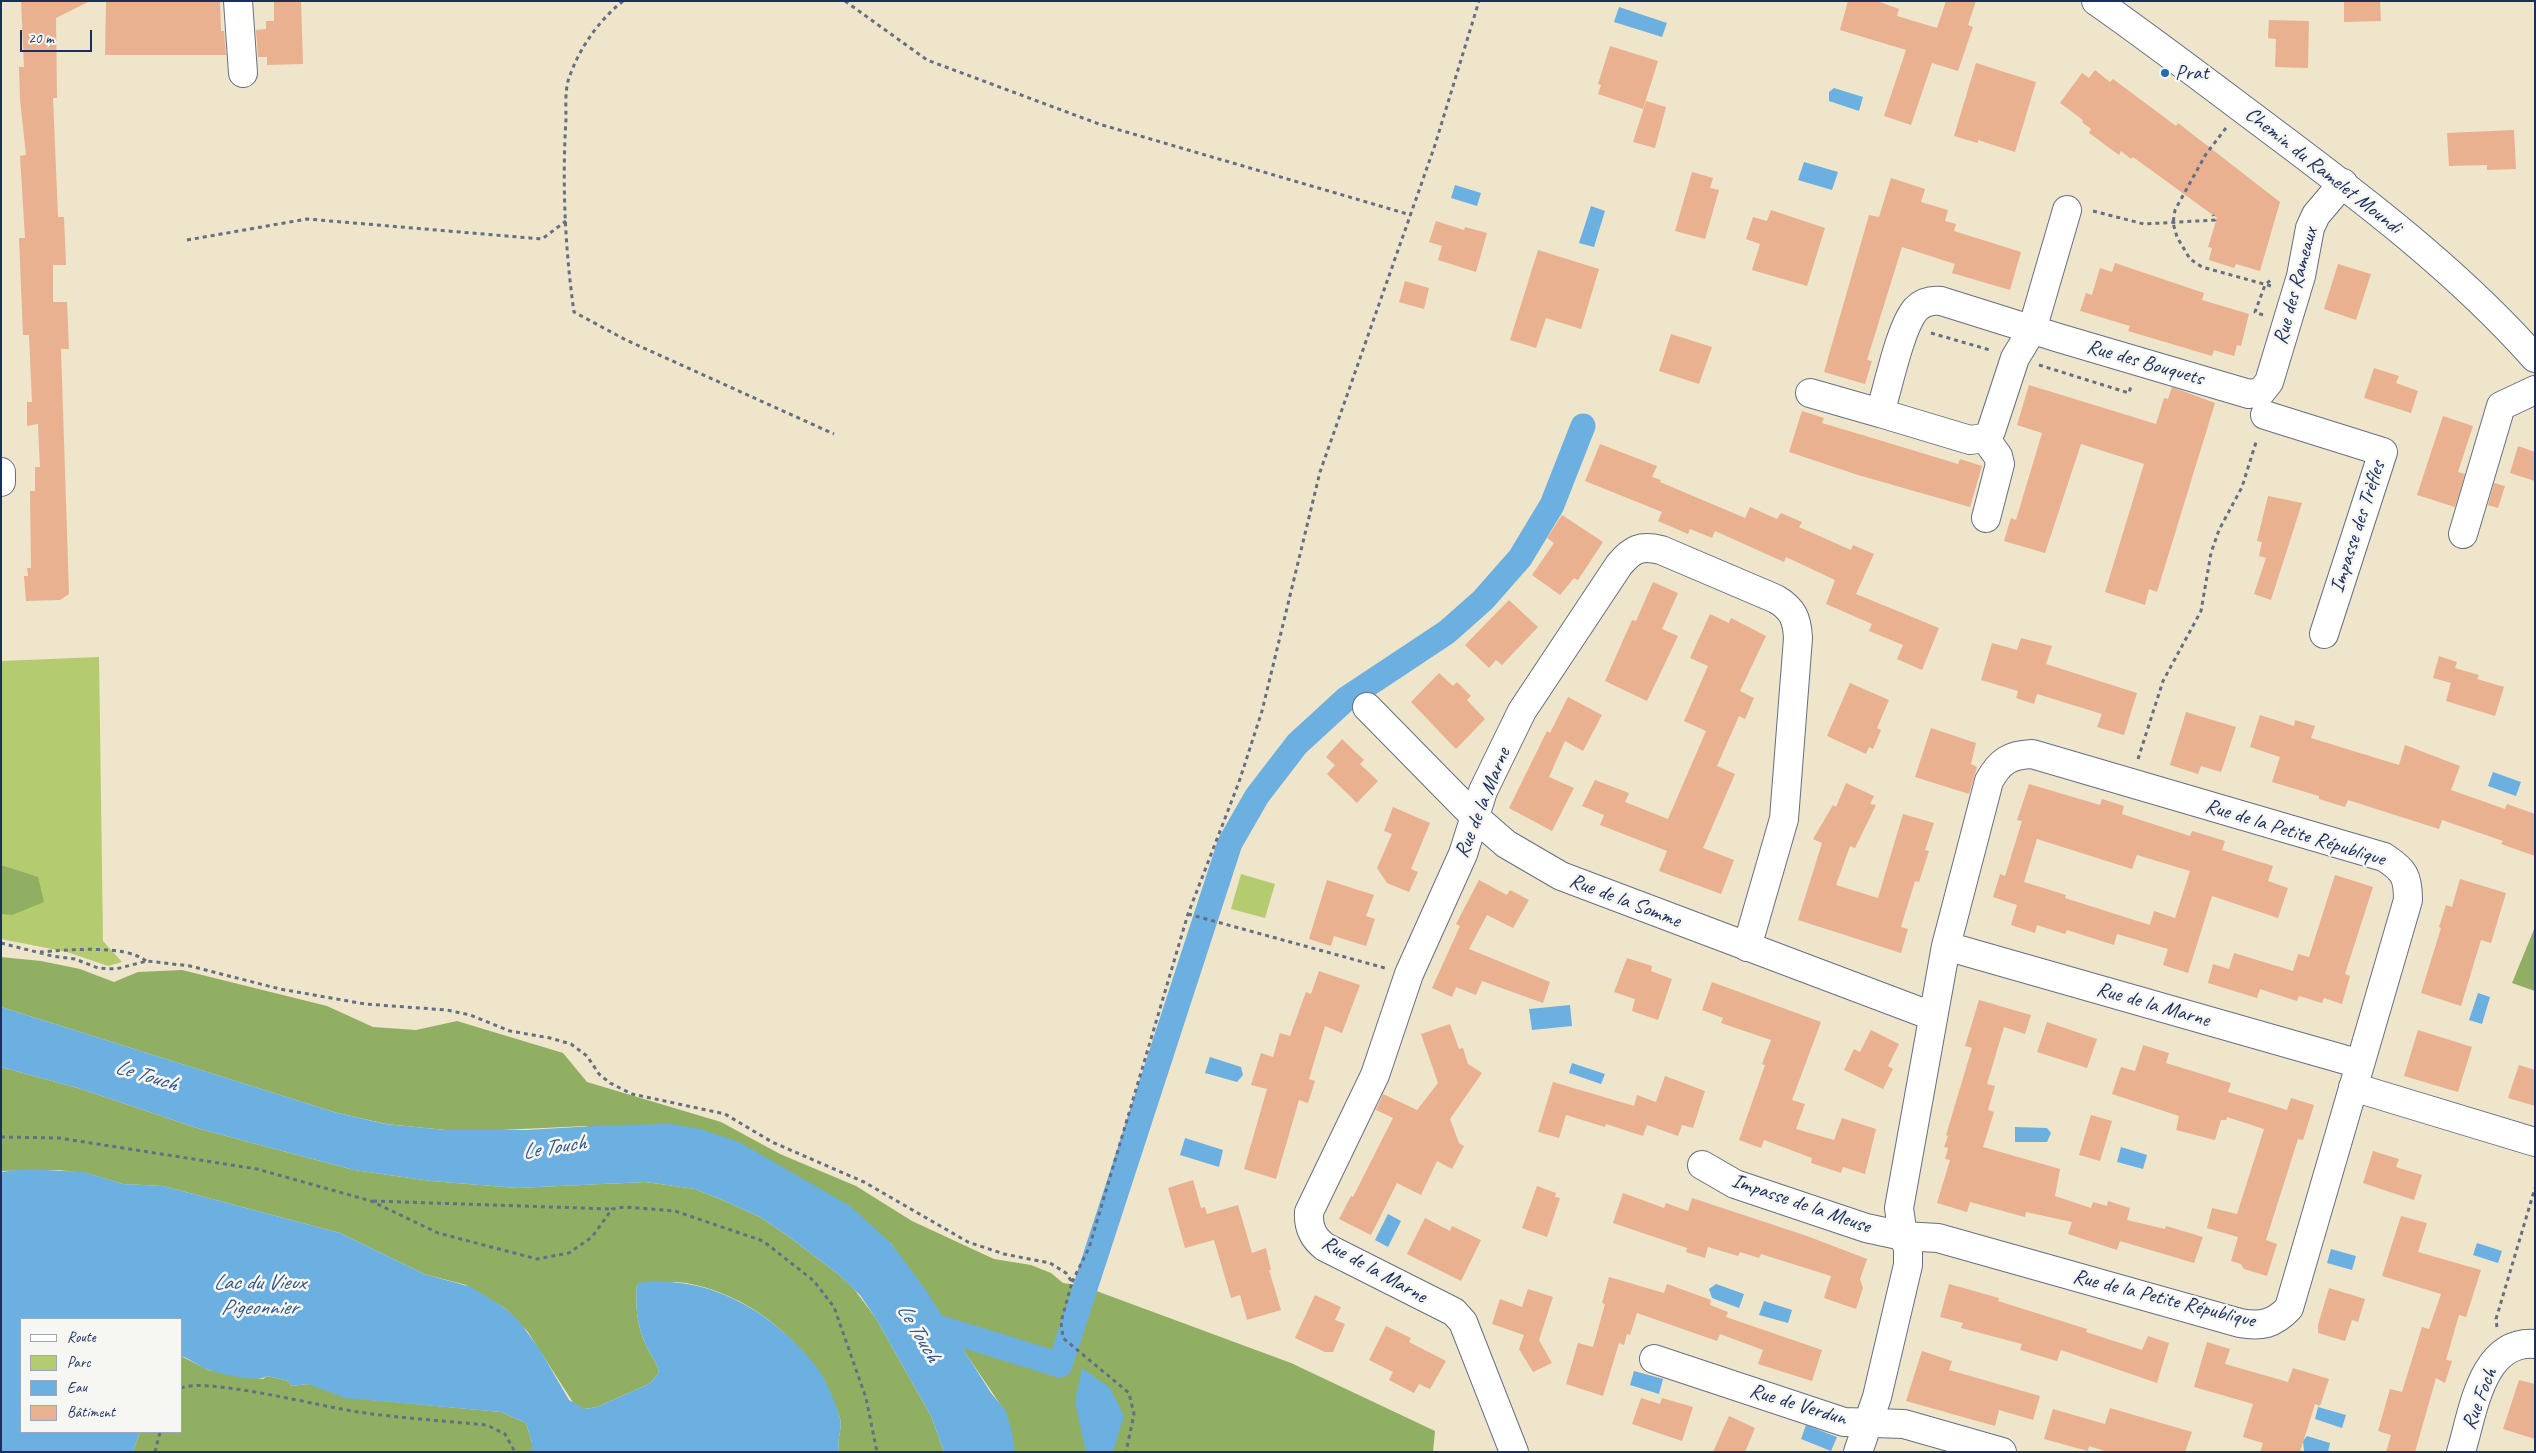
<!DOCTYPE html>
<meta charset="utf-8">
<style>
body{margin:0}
#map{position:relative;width:2536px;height:1453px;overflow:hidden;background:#eee5cb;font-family:Caveat,sans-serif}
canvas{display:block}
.frame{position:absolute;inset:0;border:2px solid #1b2f5e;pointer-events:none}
.legend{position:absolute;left:20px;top:1318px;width:162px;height:115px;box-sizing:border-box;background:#f6f6f2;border:1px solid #9ea6b7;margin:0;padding:6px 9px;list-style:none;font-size:15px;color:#1b2f5e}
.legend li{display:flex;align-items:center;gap:10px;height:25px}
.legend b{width:25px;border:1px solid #9ea6b7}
.scale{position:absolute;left:20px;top:30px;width:72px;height:22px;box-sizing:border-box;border:2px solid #1b2f5e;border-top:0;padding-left:6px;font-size:15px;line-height:18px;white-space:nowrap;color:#1b2f5e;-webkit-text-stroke:4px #f6f6f2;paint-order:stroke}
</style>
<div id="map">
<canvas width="2536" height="1453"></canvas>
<div class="frame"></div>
<ul class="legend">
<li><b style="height:6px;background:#fff"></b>Route</li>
<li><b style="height:14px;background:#b5cb6f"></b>Parc</li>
<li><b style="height:14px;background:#6cb0e1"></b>Eau</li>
<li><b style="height:14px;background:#e9b18f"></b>Bâtiment</li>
</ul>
<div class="scale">20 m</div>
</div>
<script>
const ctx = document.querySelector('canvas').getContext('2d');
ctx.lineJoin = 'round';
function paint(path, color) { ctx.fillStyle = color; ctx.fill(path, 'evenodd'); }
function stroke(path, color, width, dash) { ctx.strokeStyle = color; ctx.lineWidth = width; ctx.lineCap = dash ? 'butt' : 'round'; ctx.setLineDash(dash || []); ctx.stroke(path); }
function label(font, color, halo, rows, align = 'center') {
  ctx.font = font + ' Caveat,sans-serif'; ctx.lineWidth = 5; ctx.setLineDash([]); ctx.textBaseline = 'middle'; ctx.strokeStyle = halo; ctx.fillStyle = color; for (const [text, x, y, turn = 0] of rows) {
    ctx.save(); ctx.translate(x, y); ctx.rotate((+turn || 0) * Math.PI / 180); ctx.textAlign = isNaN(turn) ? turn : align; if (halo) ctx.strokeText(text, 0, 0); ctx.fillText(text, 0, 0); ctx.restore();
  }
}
const green = new Path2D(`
 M99 657 103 941 122 962 108 966 67 952 1 939V661Z
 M1241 874 1275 884 1265 918 1231 909Z`);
const forest = new Path2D(`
 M1 865 38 877 44 902 12 915 1 914Z
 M2535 927V991L2512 983Z
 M1 957 41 961 80 969 114 982 138 972 182 970 327 1006 373 1027 416 1030 457 1021 563 1053 587 1082 721 1122 780 1154 856 1186 912 1221 994 1259 1031 1265 1051 1273 1063 1283 1083 1286 1291 1363 1435 1431 1433 1452H1006L1000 1404 891 1243 586 1126 501 1130H446L386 1124 334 1112 1 1007Z
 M1 1067 78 1088 200 1129 354 1170 431 1181 517 1188 646 1182 695 1189 720 1199 760 1217 788 1236 838 1274 854 1289 875 1317 931 1416 944 1452H839C836 1440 843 1429 840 1418 818 1352 759 1298 691 1284 674 1280 655 1283 637 1284 635 1305 637 1326 646 1345 650 1355 658 1363 659 1373L649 1384 597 1407 585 1409 574 1404 528 1332 506 1309 466 1285 424 1274 340 1233 163 1186 123 1184 90 1174 59 1170 1 1171Z
 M181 1356 208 1370 263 1379 267 1376 289 1381 291 1386 308 1384 372 1400 501 1412 526 1423 532 1443V1452H133L140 1432H181Z`);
const water = new Path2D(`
 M1619 7 1667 23 1662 37 1614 22Z
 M1834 88 1863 97 1859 111 1829 101V92Z
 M1804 162 1838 172 1832 190 1798 180Z
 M1455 185 1481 193 1477 206 1451 198Z
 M1591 206 1605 211 1594 247 1579 243Z
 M2493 772 2521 782 2516 796 2488 786Z
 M2478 993 2490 997 2482 1024 2469 1020Z
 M1570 1005 1572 1026 1532 1030 1529 1009Z
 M1 1007 334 1112 385 1124 446 1130H526L612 1125 672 1124 700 1129 739 1142 850 1206 891 1243 925 1289 991 1393 1006 1411 1012 1432 1015 1452H944L931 1416 875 1317 860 1295 838 1274 788 1236 760 1217 720 1199 695 1189 646 1182 517 1188 431 1181 354 1170 200 1129 78 1088 1 1067Z
 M1210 1057 1241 1067 1243 1075 1237 1082 1205 1073Z
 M1572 1063 1605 1074 1601 1084 1569 1073Z
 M2015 1127 2047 1128 2051 1133 2047 1142H2015Z
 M1185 1138 1223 1150 1219 1167 1180 1155Z
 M2121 1147 2147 1155 2143 1169 2117 1162Z
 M26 1169 84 1172 123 1184 163 1186 340 1233 424 1274 471 1287 506 1309 519 1321 540 1350 569 1400 585 1409 597 1407 649 1384 659 1373C658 1363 650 1355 646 1345 637 1326 635 1305 637 1284 649 1280 659 1281 671 1282 730 1286 783 1323 818 1369 828 1383 835 1402 840 1418 843 1429 836 1440 839 1452H532V1443L526 1423 501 1412 345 1398 308 1384 291 1386 289 1381 267 1376C257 1383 222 1374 209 1370 199 1367 191 1359 181 1356V1319H21V1432H140L133 1452H1V1172Z
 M1388 1214 1401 1221 1388 1247 1375 1240Z
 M2477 1243 2502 1251 2498 1263 2473 1255Z
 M2331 1249 2356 1256 2352 1270 2327 1263Z
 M1716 1284 1744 1294 1739 1308 1712 1298 1709 1289Z
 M1764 1301 1792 1310 1788 1323 1759 1315Z
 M1082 1368 1110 1388 1124 1416 1113 1452H1086L1075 1402Z
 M1634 1371 1663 1379 1659 1394 1630 1385Z
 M2318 1407 2346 1415 2342 1428 2315 1419Z
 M1806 1425 1837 1437 1831 1451 1801 1439Z
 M2307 1436 2330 1443 2328 1452 2304 1451 2303 1441Z`);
const canal = new Path2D(`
 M921 1322 1060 1365 1230 843 1257 796 1297 744 1346 699 1447 632 1483 600 1520 558 1552 505 1583 426`);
const building = new Path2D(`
 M21 1H90L56 18 57 98H53L58 217H64L66 265H53V302H67L69 349H61L69 594 60 600 26 601 24 576H28L27 568H31L30 491H35V467H40L38 424 27 426V402H32L31 381 29 335H23L19 238H25L20 156 26 155 20 99 19 67H24Z
 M108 1H220L221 31H224L226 55H105L106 2Z
 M274 1H301L303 64 267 65V57H258L256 30 266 29V21H274Z
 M1848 1H1877L1899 9 1897 16 1937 28 1946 1H1976L1968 25 1973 27 1958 71 1932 63 1911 125 1884 116 1906 50 1840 30Z
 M2344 1H2380L2381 21 2344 22Z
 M2269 20 2309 21 2308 68 2275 67 2276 39 2268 38Z
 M1610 46 1658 61 1643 109 1598 94 1601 85 1598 84Z
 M1976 63 2036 82 2015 152 1978 140V143L1954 136Z
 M2095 70 2110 82 2113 79 2176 126 2178 123 2280 202 2260 271 2236 264 2234 268 2209 260 2212 248 2208 247 2217 218 2133 157 2131 159 2121 151 2119 155 2089 133 2091 129 2082 122 2083 120 2060 103 2082 73 2089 78Z
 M1646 101 1666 107 1655 148 1633 142Z
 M2514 130 2516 169 2487 170V165L2449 166 2447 133Z
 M1692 172 1713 178 1710 188 1719 190 1705 239 1675 231Z
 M1891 178 1925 189 1921 202 1948 210 1945 221 1956 224 1954 231 2021 252 2010 290 1952 273 1955 264 1902 247 1867 360 1872 361 1865 384 1824 372 1869 215 1879 217Z
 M1771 210 1825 228 1807 286 1752 270 1760 244 1746 239 1753 217 1767 221Z
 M1436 221 1464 230 1465 227 1487 233 1476 272 1438 260 1442 246 1429 242Z
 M1538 250 1599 269 1581 329 1546 318 1536 348 1510 340Z
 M2115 263 2204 293 2202 300 2249 314 2241 346 2237 345 2234 356 2214 350 2212 356 2128 331 2130 326 2080 311 2086 293 2092 295 2100 268 2112 272Z
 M2338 264 2371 274 2356 320 2324 309Z
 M1405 281 1429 288 1424 309 1399 302Z
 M1671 334 1712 347 1699 384 1659 371Z
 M2374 368 2399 376 2396 383 2418 391 2411 413 2364 398Z
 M2029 385 2156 424 2164 398 2168 399 2172 387 2215 403 2157 592 2149 589 2145 605 2105 592 2144 464 2081 444 2045 553 2004 541 2011 518 2016 520 2042 433 2017 425Z
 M1802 411 1824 418 1822 423 1879 440 1958 464 1960 459 1982 466 1970 507 1858 475 1789 452Z
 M2443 416 2473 426 2458 472 2465 474 2455 507 2417 495Z
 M1600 444 1657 466 1652 477 1661 480 1660 482 1745 518 1750 507 1777 519 1781 513 1802 522 1799 527 1851 550 1853 545 1874 554 1856 594 1939 628 1922 670 1897 659 1903 645 1869 631 1872 624 1826 604 1835 580 1786 557 1784 562 1715 531 1712 538 1690 529 1688 534 1658 521 1662 512 1585 481Z
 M2518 446 2535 452V481L2510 473Z
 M2494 483 2505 486 2498 508 2488 505Z
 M2268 496 2302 503 2271 600 2254 594 2266 558 2259 556 2262 542 2257 541Z
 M1562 515 1603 542 1578 580 1574 578 1560 595 1532 575 1554 543 1547 538Z
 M1653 582 1678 593 1662 629 1678 636 1647 701 1605 681 1632 620 1636 621Z
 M1509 600 1538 627 1502 665 1496 660 1489 668 1465 645Z
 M1710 614 1729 623 1731 618 1766 636 1740 691 1754 698 1745 719 1739 716 1717 766 1735 774 1703 848 1734 860 1721 894 1659 871 1667 851 1600 825 1604 815 1582 806 1595 780 1629 793 1625 802 1668 819 1706 731 1684 721 1708 666 1690 658Z
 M2021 638 2052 646 2046 664 2137 693 2124 735 2097 727 2102 714 2037 694 2034 704 2016 698 2018 691 1981 680 1992 643 2017 650Z
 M2439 656 2457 662 2455 668 2479 675 2477 679 2504 687 2495 716 2446 701 2453 675 2451 683 2433 678Z
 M1439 673 1453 686 1457 682 1471 696 1467 700 1485 719 1456 749 1411 702Z
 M1850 683 1889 700 1877 728 1881 730 1873 749 1869 747 1866 754 1827 736Z
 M1568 697 1602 715 1583 751 1565 741 1549 777 1574 788 1552 831 1509 808 1547 731 1550 733Z
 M2186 712 2236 727 2221 772 2201 766 2198 774 2170 765Z
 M2260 715 2294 726 2295 720 2315 726 2311 738 2399 765 2405 745 2460 766 2451 790 2505 809 2507 804 2535 814V856L2501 844 2503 841 2442 820 2439 829 2348 800 2345 807 2319 799V796L2272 782 2280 757 2250 747Z
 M1931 728 1976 743 1971 764 1977 767 1969 794 1915 777Z
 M1342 739 1364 760 1360 764 1378 781 1357 803 1327 774 1335 765 1326 757Z
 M1846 783 1874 796 1870 804 1876 805 1855 848 1850 846 1836 885 1878 898 1903 814 1934 823 1925 850 1929 851 1919 882 1915 881 1901 927 1908 929 1901 953 1798 920 1822 843 1813 839 1833 805 1836 807Z
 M2029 784 2100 805 2102 799 2124 806 2122 814 2190 836 2192 831 2225 841 2222 850 2273 866 2268 881 2288 888 2278 918 2212 896 2188 973 2163 965 2168 949 2117 934 2114 945 2067 930 2065 934 2037 925 2035 933 2011 925 2017 905 1993 897 2000 874 2005 876 2022 821 2017 820ZM2037 839 2132 869 2137 855 2190 871 2175 918 2154 911 2150 925 2065 898 2066 895 2024 882Z
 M1393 807 1430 823 1411 869 1418 872 1409 892 1387 883 1377 868 1392 834 1384 831Z
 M2335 875 2373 887 2345 974 2350 976 2342 1004 2324 998 2322 1003 2299 996 2297 1001 2260 989 2257 998 2208 983 2213 964 2229 969 2234 953 2293 971 2298 954 2309 957Z
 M2460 879 2506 893 2491 943 2481 940 2461 1006 2421 993 2441 928 2439 927 2446 905 2452 907Z
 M1327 880 1374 895 1366 916 1375 919 1366 946 1334 936 1331 946 1309 939Z
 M1479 880 1507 895 1510 890 1529 900 1513 928 1487 915 1469 949 1550 982 1543 1003 1482 981 1476 995 1456 987 1452 997 1432 988 1460 926 1456 924Z
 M1627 958 1652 966 1651 971 1672 979 1658 1020 1632 1011 1635 999 1614 992Z
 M1319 971 1360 985 1342 1033 1325 1026 1309 1079 1315 1081 1308 1103 1299 1100 1276 1179 1244 1169 1267 1089 1251 1085 1261 1053 1273 1057 1280 1033 1290 1036 1306 992 1311 994Z
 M1712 982 1821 1022 1792 1100 1805 1104 1796 1129 1834 1140 1842 1118 1876 1129 1865 1174 1843 1167 1841 1173 1811 1163 1812 1158 1764 1140 1761 1148 1739 1140 1765 1065 1762 1064 1771 1040 1721 1023 1723 1018 1702 1010Z
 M1979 1000 2031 1015 2025 1034 2004 1027 1987 1084 1995 1086 1988 1110 1994 1112 1983 1147 2060 1169 2055 1196 2091 1208 2093 1202 2107 1206 2108 1201 2130 1208 2127 1220 2165 1229 2166 1226 2203 1237 2194 1263 2120 1241 2117 1250 2068 1234 2072 1222 2026 1212 2025 1217 1970 1202 1967 1212 1937 1203 1950 1160 1945 1159 1948 1148 1944 1147 1948 1136 1946 1135 1972 1048 1965 1046Z
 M2047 1022 2097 1039 2087 1068 2037 1052Z
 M1450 1024 1459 1049 1463 1048 1468 1064 1482 1073 1450 1119 1459 1143 1464 1146 1452 1169 1437 1161 1421 1195 1397 1183 1371 1235 1339 1219 1351 1196 1353 1197 1393 1118 1376 1110 1383 1094 1417 1110 1438 1083 1421 1034Z
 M1871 1030 1899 1044 1888 1066 1893 1069 1883 1089 1844 1070 1854 1049 1860 1052Z
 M2418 1030 2472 1047 2458 1092 2404 1076Z
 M2143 1045 2169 1053 2166 1063 2231 1083 2228 1092 2287 1110 2291 1098 2314 1105 2303 1140 2298 1139 2266 1240 2277 1244 2267 1276 2244 1269 2241 1264 2231 1261 2238 1237 2207 1228 2212 1208 2237 1214 2264 1129 2227 1117 2226 1120H2221L2215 1140 2176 1130 2179 1116 2112 1094 2121 1067 2135 1071Z
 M2519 1065 2535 1070V1106L2508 1098Z
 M1665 1076 1705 1091 1693 1128 1682 1125 1678 1136 1647 1125 1643 1136 1606 1124 1605 1127 1566 1115 1559 1138 1538 1132 1553 1082 1634 1106 1637 1095 1656 1102Z
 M2091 1115 2112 1121 2100 1161 2079 1155Z
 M2373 1151 2399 1159 2396 1167 2422 1175 2414 1200 2363 1183Z
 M1193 1180 1201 1208 1205 1207 1207 1214 1238 1205 1252 1253 1266 1248 1271 1270H1269L1281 1310 1247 1320 1240 1295 1231 1298 1214 1240 1185 1248 1168 1188Z
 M1537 1186 1556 1193 1555 1197 1560 1198 1547 1237 1522 1228Z
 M1623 1193 1664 1208 1666 1203 1688 1211 1692 1198 1807 1236 1867 1259 1860 1279 1863 1288 1856 1309 1824 1298 1831 1276 1761 1254 1759 1258 1740 1252 1738 1256 1708 1247 1705 1258 1686 1252 1687 1248 1613 1223Z
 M2401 1216 2427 1223 2418 1252 2481 1270 2466 1317 2459 1315 2446 1360 2452 1361 2445 1383 2436 1378 2415 1452H2386L2391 1435 2378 1431 2390 1389 2402 1392 2422 1327 2429 1329 2441 1294 2382 1276Z
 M1425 1218 1450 1231 1452 1226 1481 1240 1461 1281 1407 1254Z
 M1609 1277 1664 1293 1667 1284 1711 1300 1710 1305 1728 1312 1726 1317 1822 1350 1812 1381 1758 1364 1763 1350 1720 1334 1717 1341 1637 1313 1630 1335 1627 1334 1624 1345 1619 1343 1603 1396 1566 1384 1578 1343 1593 1347 1605 1304 1602 1303Z
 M1949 1284 1999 1298 1998 1301 2087 1329 2086 1332 2142 1350 2148 1336 2169 1343 2157 1383 2061 1350 2057 1361 2020 1350 2022 1344 1961 1328 1963 1323 1940 1317Z
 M2329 1288 2365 1299 2358 1322 2352 1320 2345 1341 2318 1333V1325Z
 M1528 1289 1553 1297 1539 1340 1552 1363 1533 1372 1519 1349 1524 1335 1492 1324 1500 1299 1522 1307Z
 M1315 1295 1341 1307 1335 1320 1345 1324 1333 1352H1325L1295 1338Z
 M1386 1326 1411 1338 1409 1342 1446 1361 1430 1389 1419 1384 1414 1393 1389 1380 1393 1372 1369 1360Z
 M2207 1342 2230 1349 2225 1364 2288 1382 2293 1368 2329 1379 2320 1406 2315 1404 2300 1452H2260L2263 1443 2243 1437 2253 1404 2194 1387Z
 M1922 1351 1952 1361 1949 1370 2040 1396 2033 1420 1999 1410 1995 1426 1906 1401Z
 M2519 1380 2535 1384V1439L2503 1429Z
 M1641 1398 1660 1404 1662 1398 1693 1407 1682 1441 1632 1424Z
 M2110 1408 2192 1432 2185 1452H2108L2089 1446 2088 1451 2044 1439 2053 1409 2105 1424Z
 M1729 1416 1755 1428 1745 1452H1713Z`);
const path = new Path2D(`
 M623 1C598 21 578 50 568 81 565 93 566 107 566 119 562 183 565 249 574 312L626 340 834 434
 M845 1 927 60 1099 124 1411 215
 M2226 128 2206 154 2175 210 2173 223 2177 237 2190 259 2202 267 2271 286
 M2093 211 2144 224 2215 220 2213 215
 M187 240 307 219 542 239 566 221
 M2263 315 2255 312 2265 285 2273 278
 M1931 333 1990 350
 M2039 365 2129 393 2131 386
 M2138 759 2163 681 2201 611 2211 553 2219 530 2242 487 2257 439
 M1188 914 1385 968
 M1 943 52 956 75 959 98 968 116 969 147 961 190 966 280 989 365 1004 447 1010 470 1015 510 1031 550 1038 571 1044 587 1056 599 1074 610 1083 632 1094 725 1114 772 1142 864 1182 968 1242 1004 1254 1050 1263 1066 1273 1072 1282 1061 1322 1063 1338 1129 1393 1134 1414 1126 1452
 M40 952C67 950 125 944 146 961
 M1 1137 59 1138 257 1169 371 1201 438 1233 537 1259 569 1253 592 1237 612 1209 625 1207 675 1211 763 1241 814 1281 834 1307 866 1398 877 1452
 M373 1201 611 1209
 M1072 1282 1089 1248 1188 914 1239 782 1262 711 1320 472 1435 145 1479 1
 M2497 1327 2496 1319 2535 1188
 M181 1388C207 1377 323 1407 358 1412 400 1418 444 1421 487 1425L505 1434 515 1452
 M155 1452 160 1432`);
const minor = new Path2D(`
 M238 1 243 73
 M2067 210 2032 330 2015 358 1991 431 1985 438 1970 440 1880 413C1888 388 1900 327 1916 309 1923 302 1931 300 1941 301L2059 338 2249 394 2261 392 2269 382 2301 276 2310 228 2316 215 2343 183
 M1810 393 1880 413
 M2265 415 2383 452 2324 634
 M1985 438 1998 456 2000 464 1986 518
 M1 472V482
 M2463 534 2501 406 2535 390
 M1367 707 1475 817 1506 844 1561 876 1932 1016
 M2032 754 2384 857C2404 870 2408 876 2408 900L2289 1308C2274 1324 2261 1327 2240 1323L1938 1238 1903 1236 1899 1208 1946 946 1989 781C2000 761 2010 755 2032 754Z
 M1946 946 2360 1064
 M2353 1087 2535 1142
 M1702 1165 1735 1184 1866 1228 1903 1236 1908 1248V1265L1877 1397 1858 1452
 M1654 1359 1844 1422 1904 1424 2002 1452
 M1514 1452 1463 1322 1454 1312 1325 1247C1313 1238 1308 1228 1309 1212L1375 1075 1409 974 1463 854 1483 791 1522 711 1619 565C1632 549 1641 545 1661 550L1776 599C1793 609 1797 619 1798 638L1784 819 1747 947
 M2461 1452C2473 1413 2481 1340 2535 1344`);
const major = new Path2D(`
 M2096 1C2153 41 2208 83 2264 125 2359 196 2456 269 2535 358`);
const markers = [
 [2165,73,5,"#1f6fb2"]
];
const poiNames = [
 ["Prat",2175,73]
];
const streetNames = [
 ["Chemin du Ramelet Moundi",2323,171,38],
 ["Rue des Rameaux",2296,286,-75],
 ["Rue des Bouquets",2145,363,16],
 ["Impasse des Trèfles",2358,527,-72],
 ["Rue de la Marne",1483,803,-68],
 ["Rue de la Petite République",2295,833,17],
 ["Rue de la Somme",1625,901,21],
 ["Rue de la Marne",2153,1005,16],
 ["Impasse de la Meuse",1801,1204,19],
 ["Rue de la Marne",1374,1270,29],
 ["Rue de la Petite République",2164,1299,14],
 ["Rue Foch",2480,1399,-69],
 ["Rue de Verdun",1798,1405,17]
];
const waterNames = [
 ["Le Touch",146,1076,17],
 ["Le Touch",554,1148,-9],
 ["Lac du Vieux",259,1283],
 ["Pigeonnier",259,1308],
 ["Le Touch",918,1333,59]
];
paint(green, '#b5cb6f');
paint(forest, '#90af62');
paint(water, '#6cb0e1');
stroke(canal, '#6cb0e1', 25);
paint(building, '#e9b18f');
stroke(minor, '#656f84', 30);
stroke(major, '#656f84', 30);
stroke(path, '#656f84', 3, [4, 4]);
stroke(minor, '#fff', 28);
stroke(major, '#fff', 28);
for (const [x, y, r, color] of markers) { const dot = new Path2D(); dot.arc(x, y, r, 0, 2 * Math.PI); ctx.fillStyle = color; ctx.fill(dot); stroke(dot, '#f6f6f2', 2); }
label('21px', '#1b2f5e', '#f6f6f2', poiNames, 'left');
label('21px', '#1b2f5e', '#f6f6f2', streetNames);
label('italic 22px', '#335685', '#f6f6f2', waterNames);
</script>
